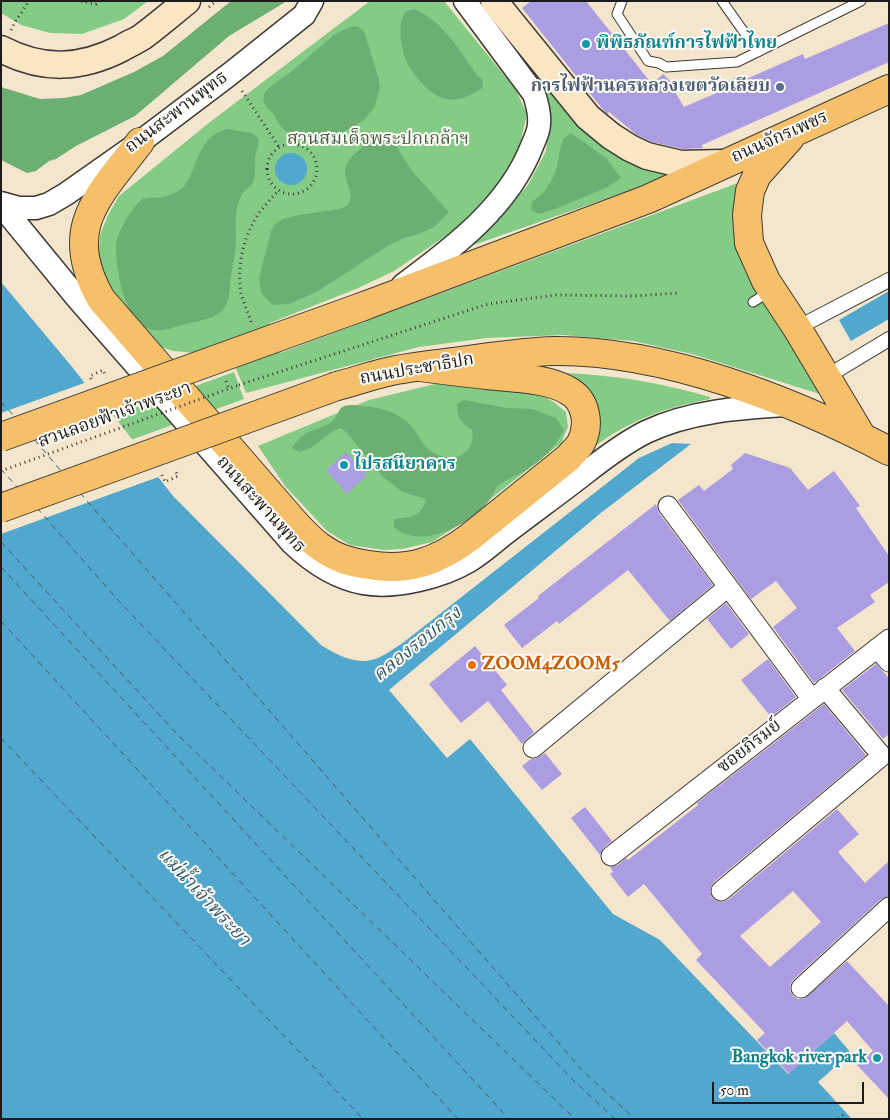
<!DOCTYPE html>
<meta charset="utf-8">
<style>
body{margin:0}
#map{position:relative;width:890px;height:1120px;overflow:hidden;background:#f3e6cc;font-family:"IM FELL Double Pica",serif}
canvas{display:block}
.frame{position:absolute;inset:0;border:2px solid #1c1c1c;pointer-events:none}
.scale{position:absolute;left:712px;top:1082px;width:152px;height:22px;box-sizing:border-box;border:2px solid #1c1c1c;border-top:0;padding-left:6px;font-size:15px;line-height:18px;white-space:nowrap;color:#1c1c1c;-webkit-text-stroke:4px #fdfcf7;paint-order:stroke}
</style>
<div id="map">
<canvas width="890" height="1120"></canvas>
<div class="frame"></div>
<div class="scale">50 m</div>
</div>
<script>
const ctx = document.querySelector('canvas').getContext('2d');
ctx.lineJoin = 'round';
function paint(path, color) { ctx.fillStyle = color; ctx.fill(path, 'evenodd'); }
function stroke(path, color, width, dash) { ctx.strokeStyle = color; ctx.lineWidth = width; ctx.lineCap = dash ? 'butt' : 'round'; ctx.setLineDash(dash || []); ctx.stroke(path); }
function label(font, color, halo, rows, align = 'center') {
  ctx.font = font + ' "IM FELL Double Pica","Noto Serif Thai",serif'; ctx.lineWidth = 4; ctx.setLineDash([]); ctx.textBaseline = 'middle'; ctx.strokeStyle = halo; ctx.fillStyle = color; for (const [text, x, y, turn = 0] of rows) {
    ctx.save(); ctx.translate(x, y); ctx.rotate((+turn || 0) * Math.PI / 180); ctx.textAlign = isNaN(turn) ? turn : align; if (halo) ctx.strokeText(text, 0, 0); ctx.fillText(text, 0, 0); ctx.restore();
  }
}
const green = new Path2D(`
 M1 1H148L124 19 82 34 50 33 21 25 1 13Z
 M370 1H444L516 90 527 114 519 148 496 187 456 229 394 271 356 289 270 323 280 353 746 180 742 202 826 396 692 354 633 341 563 335 487 338 419 347 246 393 225 342 196 353 173 351 152 344 119 313 98 263 100 235 108 215 119 196 210 122Z
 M542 82 563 106 635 164 671 176 462 249 506 209 528 185 546 151 550 113Z
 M234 372 244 399 1 487V456Z
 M565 373C615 375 662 383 710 397V399C662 408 625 422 586 453L581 385Z
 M435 384C465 384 524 385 550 400 556 403 561 408 566 412L568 427 561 443 454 528 432 542 402 549 384 550 350 545 327 531 285 486 258 446 369 400Z`);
const forest = new Path2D(`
 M231 1H287L229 36 135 116 76 146 56 159 49 161 36 171 27 173 1 160V87L40 99 64 98 81 95 134 72 163 56Z
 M414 9C444 22 459 50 477 75L483 81 482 88C471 95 459 102 446 99 431 96 416 78 409 66 402 56 395 20 407 11 409 10 412 10 414 9Z
 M357 26 364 31 379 80 380 88 374 108 364 120 343 132 302 136H294L287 132 281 127 273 113 267 108 263 100 265 92 271 86 291 72 335 34 350 27Z
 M227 129 252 133 258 138C259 144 258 147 256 153 253 163 258 176 251 186 249 188 246 189 245 190 239 197 237 207 236 215 235 223 236 230 236 238 236 253 232 268 230 283 230 290 229 299 226 305 220 318 202 320 190 323 173 326 165 334 146 328 125 321 115 266 116 246 116 235 130 211 138 203 145 195 153 199 163 197 167 196 173 194 177 192 199 179 192 138 227 129Z
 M571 133 606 158 621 178 608 187 555 209 539 214 531 210 532 202 544 192 553 178 556 170 561 146 564 138Z
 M376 138H385L393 141 412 171 449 212 434 227 419 234 404 238 389 245 318 291 289 304 272 305 261 293 259 278 271 231 275 224 283 219 299 215 340 209 348 205 351 197C350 189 346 182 345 173 344 158 365 145 376 138Z
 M464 400 507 408 532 409 556 418 564 430C554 449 543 459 525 471 516 476 506 479 498 486 494 490 492 497 488 502 469 525 420 551 394 527V519C411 517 421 518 426 499L403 492 383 477 347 433 341 428C323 433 318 449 299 452L292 448C303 430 313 432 330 423 336 419 337 413 341 408 346 404 355 405 360 406 379 407 400 412 412 427 420 436 423 448 434 453 454 464 476 454 472 430 462 423 456 417 457 404Z`);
const water = new Path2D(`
 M275 169a16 16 0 1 1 32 0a16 16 0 1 1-32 0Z
 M1 282 73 368 173 496 321 645C338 656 360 667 380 657 388 653 396 647 404 642L639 458 672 443 691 444 602 512 389 690 447 758 470 739 613 914 660 940 788 1074 834 1033 851 1053 818 1082 852 1119H1Z
 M889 291V319L851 341 839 320Z`);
const pier = new Path2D(`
 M87 382 161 476 1 534V413Z`);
const ferry = new Path2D(`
 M1 402 16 418
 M35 440 61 471
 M1 469 19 489
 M80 493 582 1070 635 1119
 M37 508 117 599 572 1079 615 1119
 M1 542 176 733 575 1119
 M1 567 509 1119
 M1 621 458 1119
 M1 738 363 1119`);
const building = new Path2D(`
 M531 1H586L652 84 663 74 671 82 675 92 684 107 728 88 725 82 741 75 744 80 803 54 805 59 889 23V62L702 145 703 148 683 149 652 142 637 135 609 112 607 114 604 111 522 8Z
 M346 452 367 475 347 494 326 470Z
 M745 453 790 468 808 490 834 471 860 506 856 508 889 556V582L870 595 875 602 837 628 855 651 814 683 773 627 797 608 776 581 751 599 678 500 699 485 704 491 733 469 731 465Z
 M656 504 659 513 713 585 670 621 628 570 559 624 557 621 522 648 504 625 539 598 538 596Z
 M726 603 749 634 731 649 707 619Z
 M475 646 507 685 501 690 534 732 522 744 488 701 461 723 429 684Z
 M768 659 796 697 771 717 741 680Z
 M876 664 889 678V734L883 739 842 690Z
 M824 704 866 755 714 882 711 887 710 892 712 898 717 901 722 902 728 900 837 809 859 834 838 852 865 883 889 861V896L881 899 793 980 790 984V990L793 996 798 999H804L847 961 889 1006V1099L857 1065 873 1051 847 1021 789 1074 757 1040 765 1033 696 960 702 954 644 884 628 897 610 874 613 872 610 867 618 865 626 858 628 860 698 805 697 803ZM793 891 821 922 770 967 740 936Z
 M545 753 562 774 542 790 522 766 531 759H535Z
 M585 807 612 841 604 847 600 855 571 818Z`);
const path = new Path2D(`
 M81 1 96 4 100 1
 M209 7 216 1
 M11 30 15 22 29 1
 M242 91 279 147
 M267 169a25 25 0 1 1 50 0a25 25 0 1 1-50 0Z
 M251 322C248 312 243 302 241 293 237 271 242 244 252 225 258 212 269 201 278 191
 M91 379 90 376 103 370 105 375
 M226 381 229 389
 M239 385 488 304 556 295 634 296 679 293
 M162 475 165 482 178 476 175 470
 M839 1119 846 1112`);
const service = new Path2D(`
 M622 1 617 14 648 61 659 63 666 67 737 62 861 1
 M722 1 758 52
 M753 302 769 292`);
const pedestrian = new Path2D(`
 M797 328 889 280
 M826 377 889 339`);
const minor = new Path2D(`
 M668 506 811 698
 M877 648 889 662
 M533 748 728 587
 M611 856 889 639
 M721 891 882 756 825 688
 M801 988 889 907`);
const tertiary = new Path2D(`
 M1 203 19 208H36L49 204 66 194 140 142 230 74 304 15 312 1
 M1 205 78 299 292 543C312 562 336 578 363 583 395 589 442 577 469 561 481 554 492 544 502 536 529 515 557 495 584 474 603 459 624 443 646 432 690 411 739 408 786 405
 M403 285C453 248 509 206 532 146 535 139 539 131 539 124 540 114 537 103 534 94L465 1`);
const secondary = new Path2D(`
 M494 1 588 117 611 136 630 148 647 156 681 164 723 163
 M1 49C43 71 81 69 122 48 128 44 136 41 142 37 157 26 172 13 187 1`);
const primary = new Path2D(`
 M790 138 757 175 750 191 747 215 749 243 766 281 797 328 862 437
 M140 142C98 197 61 228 101 299L294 522C302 531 310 539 319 546 337 559 349 562 369 565 409 572 438 561 470 537L568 458C572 453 578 448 581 443 590 425 587 400 567 390 546 378 512 378 488 375 466 373 443 370 420 367
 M364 306 648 199 889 89
 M337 386C356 381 376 374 396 370 417 366 438 364 460 361 491 357 522 352 554 351 664 350 792 400 889 451`);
const pathBridge = new Path2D(`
 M1 471 239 385`);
const primaryBridge = new Path2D(`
 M1 437 364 306
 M1 508 337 386`);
const markers = [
 [586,44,5,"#0f9aa8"],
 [780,87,5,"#5c6f8a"],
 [344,465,5,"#0f9aa8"],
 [472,665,5,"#e8710a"],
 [877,1058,5,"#0f9aa8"]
];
const cultureNames = [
 ["พิพิธภัณฑ์การไฟฟ้าไทย",596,44],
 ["ไปรสนียาคาร",354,465],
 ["Bangkok river park",867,1058,"right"]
];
const serviceNames = [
 ["การไฟฟ้านครหลวงเขตวัดเลียบ",770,87]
];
const streetNames = [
 ["ถนนสะพานพุทธ",177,113,-37],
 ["ถนนจักรเพชร",780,138,-24],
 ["ถนนประชาธิปก",417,370,-10],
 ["สวนลอยฟ้าเจ้าพระยา",115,416,-20],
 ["ถนนสะพานพุทธ",260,505,48],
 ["ซอยภิรมย์",750,747,-38]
];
const parkNames = [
 ["สวนสมเด็จพระปกเกล้าฯ",378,140]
];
const foodNames = [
 ["ZOOM4ZOOM5",482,665]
];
const waterNames = [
 ["คลองรอบกรุง",418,645,-39],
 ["แม่น้ำเจ้าพระยา",203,898,47]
];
paint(green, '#84cb86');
paint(forest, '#6baf73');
paint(water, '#51a7cd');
paint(pier, '#f3e6cc');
stroke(ferry, '#345b6c', 1, [6, 5]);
paint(building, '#aa9de1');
stroke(service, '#3c3a36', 11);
stroke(pedestrian, '#3c3a36', 16);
stroke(minor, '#3c3a36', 21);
stroke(tertiary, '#3c3a36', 25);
stroke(secondary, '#3c3a36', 29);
stroke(primary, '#3c3a36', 30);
stroke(path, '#3c3a36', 3, [1, 4]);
stroke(service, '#fff', 9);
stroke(pedestrian, '#fff', 14);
stroke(minor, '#fff', 19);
stroke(tertiary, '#fff', 22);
stroke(secondary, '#fbe6c4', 26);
stroke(primary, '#f6c06b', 28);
stroke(primaryBridge, '#3c3a36', 30, []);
stroke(pathBridge, '#3c3a36', 3, [1, 4]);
stroke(primaryBridge, '#f6c06b', 28);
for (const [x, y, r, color] of markers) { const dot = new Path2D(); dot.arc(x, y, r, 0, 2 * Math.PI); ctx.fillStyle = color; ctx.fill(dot); stroke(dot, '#fdfcf7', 2); }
label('bold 18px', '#0d838f', '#fdfcf7', cultureNames, 'left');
label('bold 18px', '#4e5e75', '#fdfcf7', serviceNames, 'right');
label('18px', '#1c1c1c', '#fdfcf7', streetNames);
label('18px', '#466246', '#fdfcf7', parkNames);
label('bold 18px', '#c56008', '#fdfcf7', foodNames, 'left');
label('italic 19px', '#345b6c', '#fdfcf7', waterNames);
</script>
